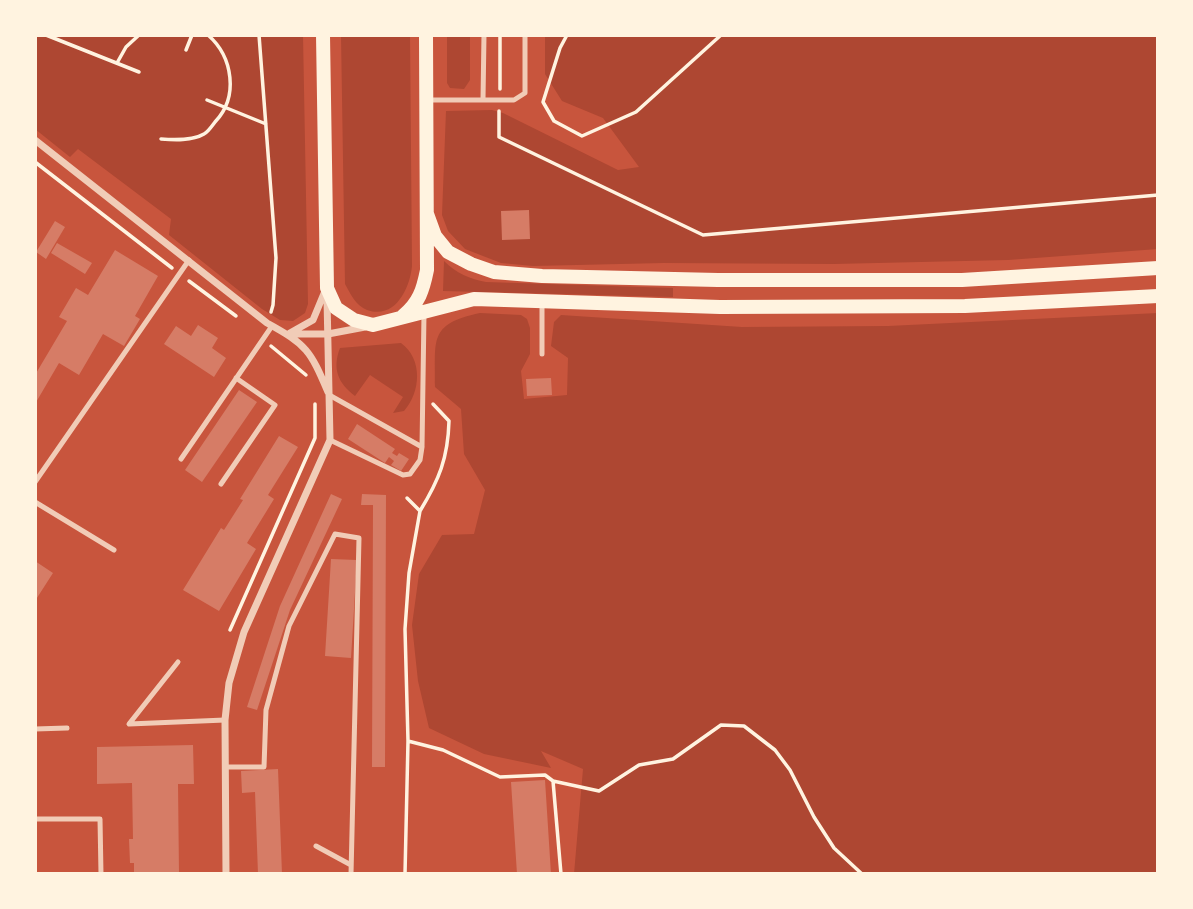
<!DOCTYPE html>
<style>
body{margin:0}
#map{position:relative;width:1193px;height:909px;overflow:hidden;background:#c8553d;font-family:"PT Sans Narrow",sans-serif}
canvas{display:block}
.frame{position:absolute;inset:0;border:37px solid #fff3e0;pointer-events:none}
</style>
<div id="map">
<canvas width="1193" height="909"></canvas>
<div class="frame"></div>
</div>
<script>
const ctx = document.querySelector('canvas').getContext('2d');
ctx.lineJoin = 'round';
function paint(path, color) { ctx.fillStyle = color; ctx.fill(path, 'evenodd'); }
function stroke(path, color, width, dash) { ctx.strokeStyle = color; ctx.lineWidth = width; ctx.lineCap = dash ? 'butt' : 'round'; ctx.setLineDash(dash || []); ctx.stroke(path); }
const green = new Path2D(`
 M35 35H303L308 304 305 313 293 321 280 320 262 309 169 235 171 219 78 149 70 157 35 129Z
 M341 35H410L412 266C410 287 396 320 367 310 356 306 350 293 345 284Z
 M447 35H470V80L464 89 450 88 447 83Z
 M545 35H1158V249L1008 260 834 264 664 263 533 266 501 263 465 249 448 231 442 215 446 111 492 110 503 113 618 170 639 167 603 118 562 101 545 74Z
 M444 261C456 273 470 279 486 282L673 288V297L443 291Z
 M480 313 521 315 527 319 530 328V354L521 371 524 399 567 395 568 358 551 346 554 322 561 315 742 327 888 326 1158 313V874H574L583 769 541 751 551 768 484 754 429 728 418 681 412 625 419 574 442 535 474 534 485 490 464 454 461 409 435 387C436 341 427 324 480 313Z
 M401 343C423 359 421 392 404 411L393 413 403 397 370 375 355 396C338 383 332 369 340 348Z`);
const building = new Path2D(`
 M529 210 530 239 502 240 501 211Z
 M55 221 65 227 46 259 36 252Z
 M57 243 92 263 85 274 51 253Z
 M115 250 158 276 135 316 140 319 124 346 103 334 79 375 59 363 35 404V375L67 321 59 317 76 288 88 295Z
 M198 325 218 338 212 348 226 358 214 377 164 344 176 326 191 336Z
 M551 378 552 395 527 396 526 379Z
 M239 390 257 402 202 482 185 470Z
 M357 424 395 449 392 453 397 456 399 453 409 459 401 471 391 465 394 461 389 457 385 463 348 439Z
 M279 436 298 447 268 495 274 499 247 543 256 549 219 611 183 590 221 528 224 530 243 500 240 499Z
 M331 494 342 499 290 610 257 710 247 707 280 606Z
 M362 494 386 495 385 767H372L373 505H361Z
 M331 559 357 560 351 658 325 656Z
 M35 561 53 573 35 601Z
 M193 745 194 784H178L179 874H134V863H130L129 839H133L132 783 97 784V747Z
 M278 769 282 874H258L255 792 242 793 241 771Z
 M545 780 551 874H517L511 782Z`);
const path = new Path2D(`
 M46 35 139 72
 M259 35 276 258 273 305 271 312
 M567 35 560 48 543 102 554 121 582 136 636 112 721 35
 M186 50 192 35
 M117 63 126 47 139 35
 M500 89V35
 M207 100 266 124
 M499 111V137L703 235 1158 195
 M161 139C174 140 192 141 204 134 208 132 212 126 215 122 239 97 233 57 208 35
 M35 162 172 268
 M189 281 236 316
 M271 346 306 375
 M420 511C439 480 448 458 449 421L433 404
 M230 630 315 438V404
 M408 741 443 750 500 777 545 775 553 781 561 874
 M553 781 599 791 639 765 673 759 721 725 744 726 775 750 790 770 814 817 834 848 862 874
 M405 874 408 741 405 629 409 573 420 511 407 498`);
const service = new Path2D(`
 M483 99 484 35
 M426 100H514L525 93V35
 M542 302V354
 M331 396 422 447
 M330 440 403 475 410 474 420 460 422 447 424 314
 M181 459 272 326
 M35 482 189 260
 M221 484 275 405 236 378
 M35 502 114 550
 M178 662 129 724 225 720
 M35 729 67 728
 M225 767H264L266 710 289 626 335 534 359 538 351 874
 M35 819H100L101 874
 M316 846 351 865`);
const minor = new Path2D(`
 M35 140 267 323C307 345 310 350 328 392
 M290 333 313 320 325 291
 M290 334H328L365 327
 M226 874 225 720 229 683 244 632 330 440 327 299`);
const secondary = new Path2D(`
 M323 35 327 288 336 308 354 320 373 325 474 299 720 307 965 306 1158 296
 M427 214 435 236 448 252 471 264 494 272 542 276 718 280H962L1158 268
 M403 316C419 303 423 290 427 270L426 35`);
paint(green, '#ae4732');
paint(building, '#d67c66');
stroke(path, '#fff3e0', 3.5);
stroke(service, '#f1ccb7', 5);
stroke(minor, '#f1ccb7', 7);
stroke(secondary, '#fff3e0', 14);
</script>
